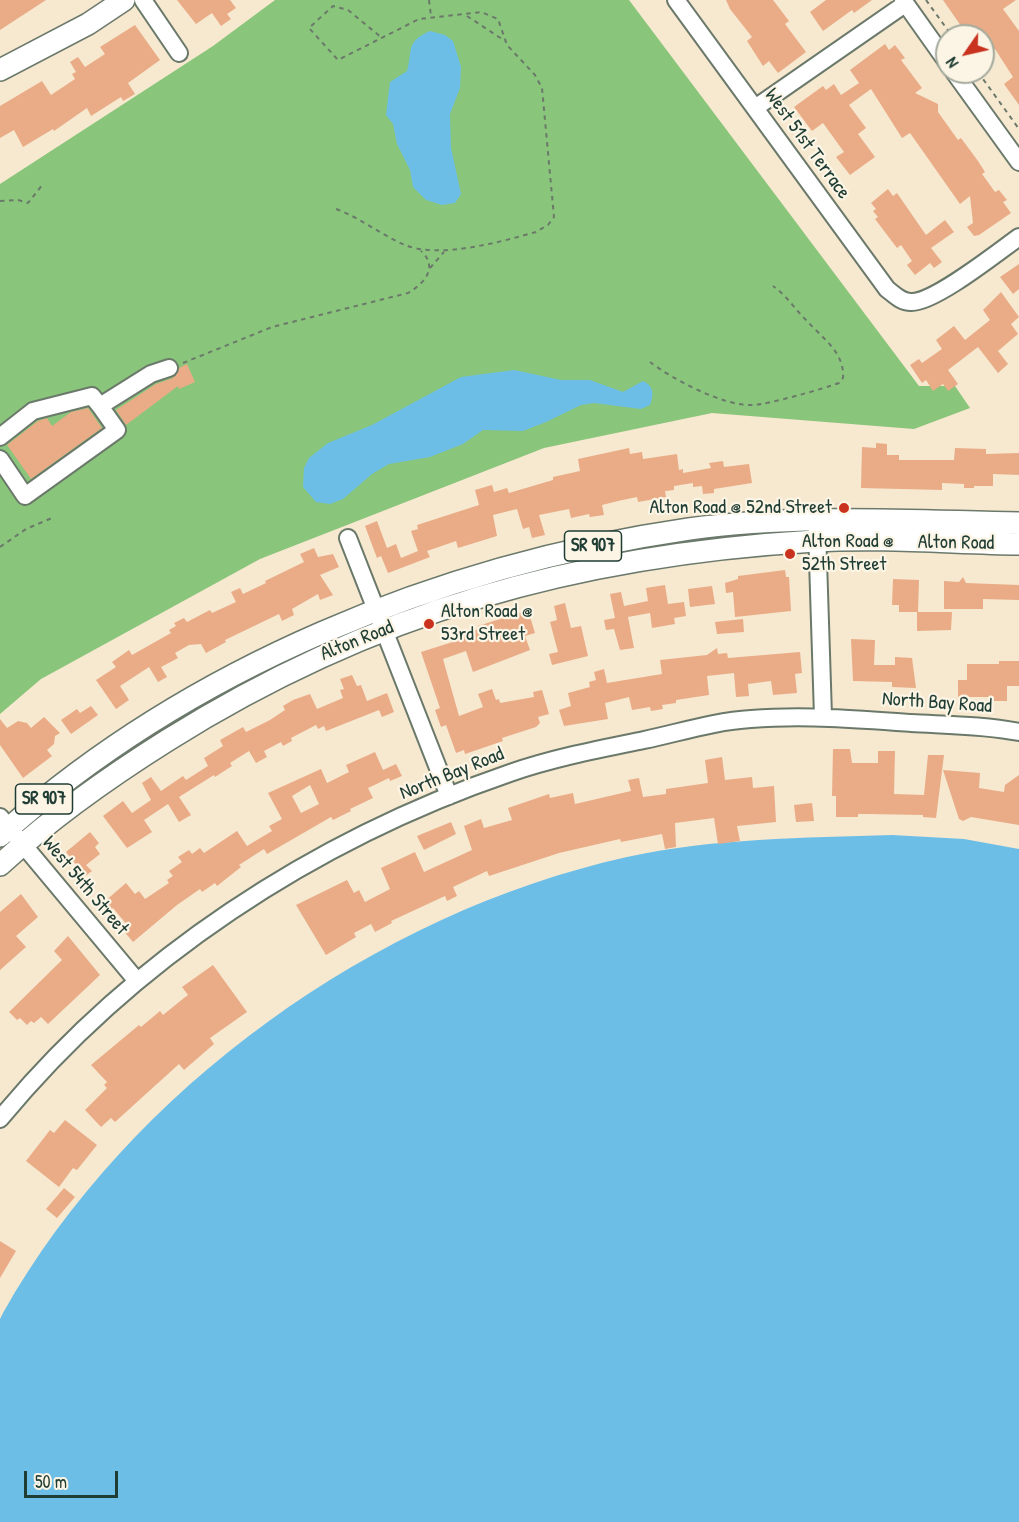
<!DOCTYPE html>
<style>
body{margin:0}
#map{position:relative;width:1019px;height:1522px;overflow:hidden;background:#f7e8d0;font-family:"Patrick Hand",sans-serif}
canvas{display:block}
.north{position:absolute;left:935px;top:24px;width:60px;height:60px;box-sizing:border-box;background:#fcf5e5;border:2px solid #a4ab9e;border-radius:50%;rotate:236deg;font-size:16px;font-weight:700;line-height:24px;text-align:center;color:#1f3d34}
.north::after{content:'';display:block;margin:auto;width:21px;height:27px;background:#c8321e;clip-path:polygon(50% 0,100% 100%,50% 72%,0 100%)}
.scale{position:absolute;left:24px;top:1471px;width:94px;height:27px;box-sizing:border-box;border:3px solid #1f3d34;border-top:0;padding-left:8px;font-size:18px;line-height:21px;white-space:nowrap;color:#1f3d34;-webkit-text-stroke:4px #fcf5e5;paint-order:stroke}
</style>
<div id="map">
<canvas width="1019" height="1522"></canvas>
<div class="north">N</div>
<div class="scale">50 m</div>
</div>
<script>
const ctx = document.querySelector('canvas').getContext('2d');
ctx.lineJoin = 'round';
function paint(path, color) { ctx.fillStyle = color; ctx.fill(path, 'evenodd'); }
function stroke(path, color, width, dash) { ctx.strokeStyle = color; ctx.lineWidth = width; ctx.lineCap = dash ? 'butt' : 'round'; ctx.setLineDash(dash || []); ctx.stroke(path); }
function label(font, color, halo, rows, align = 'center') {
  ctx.font = font + ' "Patrick Hand",sans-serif'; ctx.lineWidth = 4.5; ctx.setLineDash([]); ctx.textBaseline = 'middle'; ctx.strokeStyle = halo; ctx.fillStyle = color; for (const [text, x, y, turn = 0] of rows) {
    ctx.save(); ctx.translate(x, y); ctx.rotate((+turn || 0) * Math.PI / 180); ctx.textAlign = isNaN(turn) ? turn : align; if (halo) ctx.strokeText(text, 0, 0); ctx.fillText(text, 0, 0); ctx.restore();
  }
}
const green = new Path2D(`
 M275 0H629L919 386H955L970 408 914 429 712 413 544 448 260 559 41 679 0 714V184L213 46Z`);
const water = new Path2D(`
 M430 31 445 35 453 41 461 67 460 88 450 114 451 148 461 194 455 203 442 205 426 200 413 187 410 170 397 144 393 124 386 115 390 82 407 71C413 50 405 42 430 31Z
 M514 370 561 380H590L623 392 643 381C654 386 654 395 650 405L641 409 594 403 581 405 546 422 523 431 483 430 463 444 430 457 389 464 372 474 343 499 330 504 316 502 303 487 304 468 309 458 328 443 372 425 461 377Z
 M892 835 964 839 1019 849V1522H0V1319L3 1313C130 1088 375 913 627 857 713 838 804 838 892 835Z`);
const building = new Path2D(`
 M0 0H46L0 30Z
 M177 0H230L236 8 227 14 231 19 221 26 212 13 196 24Z
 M726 0H773L789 21 785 24 806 52 778 73 769 61 763 66 747 41 752 37 730 9Z
 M826 0H872L854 13 852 10 823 31 810 12Z
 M943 0H1016L1003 9 1019 31V105L1004 84 1013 77 995 49 987 55 983 49V36H968Z
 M135 25 160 60 128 83 135 94 123 101 121 97 91 116 87 108 54 131 53 129 23 147 14 130 0 138V106L42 81 51 95 75 79 72 74 76 72 70 62 78 57 85 67 105 54 100 47Z
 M885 44 889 50 895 45 905 58 901 60 922 88 915 93 938 104V112L958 140 961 138 978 161 985 172 982 174 995 192 999 190 1007 200 1003 202 1011 213 979 235 974 236 967 227 973 223 970 196 960 204 910 133 902 138 871 89 849 105 866 128 858 134 875 157 850 175 836 157 844 152 823 123 812 131 794 107 823 86 826 90 834 84 841 95 859 83 850 70Z
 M888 189 893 196 897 193 926 235 945 220 954 232 931 248 942 262 934 268 930 263 915 275 907 265 912 261 901 245 897 248 875 219 878 217 873 211 876 209 871 203Z
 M1019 264V289L1013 294 1000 277Z
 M1001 292 1019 317 1011 324 1018 334 998 351 1008 364 998 373 978 347 948 370 958 384 948 391 943 384 933 391 926 380 922 383 910 365 919 359 922 363 942 349 936 340 954 326 965 340 990 320 983 310Z
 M187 364 195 382 179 389 178 386 126 425 116 410 156 384 173 378 179 368Z
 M88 408 102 428 31 479 7 445 38 421 47 418 52 426 71 412Z
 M876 443 887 444V455H899V460H954L955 448 986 449V454L1019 453V475L993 474V486H974V488H964V484L942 483V490L861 488 862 447 876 448Z
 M629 448 630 454 642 452 643 459 677 454 679 470 683 469V473L711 468 709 463 723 461 724 467 749 464 752 483 714 489V493L703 494 702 486 693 487V483L674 486V490L665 491 666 497 638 502 637 497 618 501 602 505 604 515 590 517 589 514 571 518 569 509 539 515 545 535 532 538 529 527 523 529 517 509 493 515 497 536 458 548 456 541 427 551 430 557 388 573 381 556 377 558 365 526 377 521 387 548 396 544 401 558 418 551 411 531 418 529 417 525 479 505 475 490 492 485 494 492 507 488 509 493 553 480V477L580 471 578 459Z
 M314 548 318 557 333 554 339 567 320 575 333 595 320 600 318 594 292 609 294 615 282 621 279 614 225 640 226 642 206 653 201 644 189 645 175 653 178 658 161 667 167 677 158 682 149 667 120 686 129 700 116 709 96 680 116 667 112 662 129 650 132 655 171 633 169 630 176 626 174 623 184 618 187 622 210 610 212 613 236 602 231 592 240 588 243 594 266 583 265 581 304 562 300 554Z
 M785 570 786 577H789L791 611 735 617 733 592 726 593 725 583 738 579V576Z
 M963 577 966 583 1019 585V600L983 599V609H944V581L959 582Z
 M893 579 919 580 918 612H952L951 630 917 631V612H899V605H892Z
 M665 585 668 604 684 602 686 616 674 618 675 624 652 628 650 613 628 617 634 648 620 650 614 629 606 630 604 620 615 618 610 594 621 592 624 606 648 601 646 588Z
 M712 586 715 604 690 607 688 589Z
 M565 603 571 628 581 626 588 656 552 665 549 654 558 652 550 622 557 620 554 606Z
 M528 610 535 633 525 636 530 650 473 672 466 651 443 659 459 716 483 707 478 694 492 689 496 700 499 699 500 703 534 697 533 692 542 690 549 714 538 717 540 723 536 727 502 738 503 741 465 754 464 750 456 753 446 725 441 727 435 710 440 708 421 652 462 639 461 635 479 629 478 626Z
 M743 619 744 632 717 634 715 622Z
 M851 639 875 640 874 665H895V657L912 658 916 688 892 687V682L853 681Z
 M717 648 718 654 727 653 728 658 800 652 802 673 795 674 797 693 773 695 771 681 748 684 749 696 736 697 734 673 707 676 709 695 676 700V703L662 705 663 709 651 711 650 707 632 710 629 697 605 703 608 719 564 726 559 710 571 706 568 693 590 687 589 682 596 680 594 672 604 669 607 683 662 674 660 660 707 655Z
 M999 661H1019V686H1007V701H994V697H958V680H967V664H999Z
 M352 675 357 686 361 685 367 701 387 693 394 712 382 717 379 710 326 731 324 726 318 729 316 725 291 738 292 741 283 746 281 742 264 751 267 757 256 763 249 751 230 763 232 766 215 777 214 775 179 797 191 815 179 822 168 804 144 820 152 832 127 848 103 816 123 801 132 813 151 800 142 783 151 777 161 791 183 776 186 780 208 766 204 758 223 746 220 740 243 727 246 732 270 720 285 710 283 706 293 700 310 694 317 709 343 698 340 690 344 689 340 679Z
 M91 706 98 715 71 734 61 720 77 709 80 713Z
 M44 717 60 733 55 736 54 744 47 750 52 756 23 778 0 745V719L7 728 18 721 27 723 31 728Z
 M833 749H850L852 763H878V751H895L894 794 924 795 928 755H944L936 818 923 817V815L868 814H858V817H836V796H832Z
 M375 752 383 770 396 764 402 776 390 781 389 778 368 788 373 798 350 809 351 811 333 820 331 817 267 854 264 849 239 865 241 867 217 886 215 883 202 892 200 889 177 905 133 942 123 930 128 926 113 908 104 916 97 908 126 883 135 894 139 891 145 899 169 883 167 880 173 876 169 871 182 862 178 857 189 850 192 854 200 848 204 853 237 831 247 846 272 831 269 826 282 819 268 793 321 769 327 783 349 772 346 765ZM310 785 319 804 301 813 292 796Z
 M722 757 725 780 752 777 753 788 774 786 776 822 737 826 740 841 718 844 714 818 675 823 676 847 665 849 662 834 621 842 620 839 559 853 489 876 487 871 453 887 457 896 447 901 445 896 391 921 392 923 375 932 371 924 354 933 356 937 326 955 296 905 347 880 354 893 359 890 365 902 390 889 381 868 415 852 424 872 472 850 464 826 481 819 484 828 512 820 508 808 549 794 550 798 573 793 575 804 631 791 628 780 639 778 643 797 666 794V789L708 783 705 760Z
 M943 770 980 773 979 788 1004 792 1005 785 1019 775V825L971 817 963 821 959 819Z
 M812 803 814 821 796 822 794 805Z
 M451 822 456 834 424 850 417 836Z
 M90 832 99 843 95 847 100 854 86 865 92 871 80 880 73 871 78 867 66 852Z
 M21 894 38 917 16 936 26 947 0 970V912Z
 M68 936 100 975 48 1024 41 1017 34 1023 31 1021 27 1025 20 1018 17 1020 9 1012 62 960 54 951Z
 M213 965 247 1012 210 1038 214 1044 184 1070 179 1064 115 1122 111 1118 101 1127 85 1110 107 1088 104 1085 107 1082 91 1065 139 1025 141 1027 160 1011 163 1015 184 998 188 995 182 987Z
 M65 1120 97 1145 77 1170 73 1168 59 1187 26 1161 50 1130 54 1133Z
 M64 1188 75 1197 57 1218 46 1209Z
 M0 1241 16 1251 0 1278Z`);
const path = new Path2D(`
 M429 0 431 16
 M926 0 952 36
 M467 16 505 41
 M978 72 1019 129
 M0 201 18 200 28 203 43 184
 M336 209C361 218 381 235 405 245 439 259 500 242 536 232L548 225 554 217 542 88 535 75 507 45 498 19 481 12 419 19 338 60 309 28 333 6 348 10 382 38
 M430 268 444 252
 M650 362C672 379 725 407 753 405 770 404 822 389 839 383L843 378C845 352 821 337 806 320 794 308 787 296 773 286
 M183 363 272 327 408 293C424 284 439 267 421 251
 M0 547 26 529 52 518`);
const minor = new Path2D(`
 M143 0 179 53
 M676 0 887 289C895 295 901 302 911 302 934 303 998 252 1019 237
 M903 0 947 62
 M954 72 1019 162
 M755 108 905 4
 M0 437 33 411 92 396 100 406
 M0 459 25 496 117 430 100 406 151 374 169 368
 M817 529 823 716
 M348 538 449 796
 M0 817 137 981
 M0 1119C132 959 314 840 510 773 553 758 600 749 644 740 678 733 715 721 751 719 804 715 857 719 911 723 946 725 984 725 1019 732`);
const major = new Path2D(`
 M0 70 88 24 124 0
 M0 836C188 667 441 565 689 529 798 514 909 521 1019 523
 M0 865C52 817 109 777 168 740 372 612 576 555 815 541 880 537 953 543 1019 544`);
const markers = [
 [844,508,6,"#c8321e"],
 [790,554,6,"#c8321e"],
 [429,624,6,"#c8321e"]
];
const shields = [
 [593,546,57],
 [44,799,57]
];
const shieldNames = [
 ["SR 907",593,546],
 ["SR 907",44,799]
];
const streetNames = [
 ["West 51st Terrace",807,144,54],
 ["Alton Road",956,543,1],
 ["Alton Road",357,641,-22],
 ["North Bay Road",937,703,4],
 ["North Bay Road",452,774,-22],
 ["West 54th Street",85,886,50]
];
const poiNames = [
 ["Alton Road @ 52nd Street",832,508,"right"],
 ["Alton Road @",802,542],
 ["52th Street",802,565],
 ["Alton Road @",441,612],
 ["53rd Street",441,635]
];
paint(green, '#89c57a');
paint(water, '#6cbee7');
paint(building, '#e9ac87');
stroke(minor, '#6b796b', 20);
stroke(major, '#6b796b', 24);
stroke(path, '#6b796b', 2, [4.5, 4.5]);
stroke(minor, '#fff', 16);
stroke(major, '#fff', 21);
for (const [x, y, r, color] of markers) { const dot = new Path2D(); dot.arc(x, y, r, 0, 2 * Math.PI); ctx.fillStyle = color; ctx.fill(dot); stroke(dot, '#fcf5e5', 2); }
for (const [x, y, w] of shields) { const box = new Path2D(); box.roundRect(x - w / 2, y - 15, w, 30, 4.5); ctx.fillStyle = '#fcf5e5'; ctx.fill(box); stroke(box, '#1f3d34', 1.5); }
label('bold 18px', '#1f3d34', null, shieldNames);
label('20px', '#1f3d34', '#fcf5e5', streetNames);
label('20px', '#1f3d34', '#fcf5e5', poiNames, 'left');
</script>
